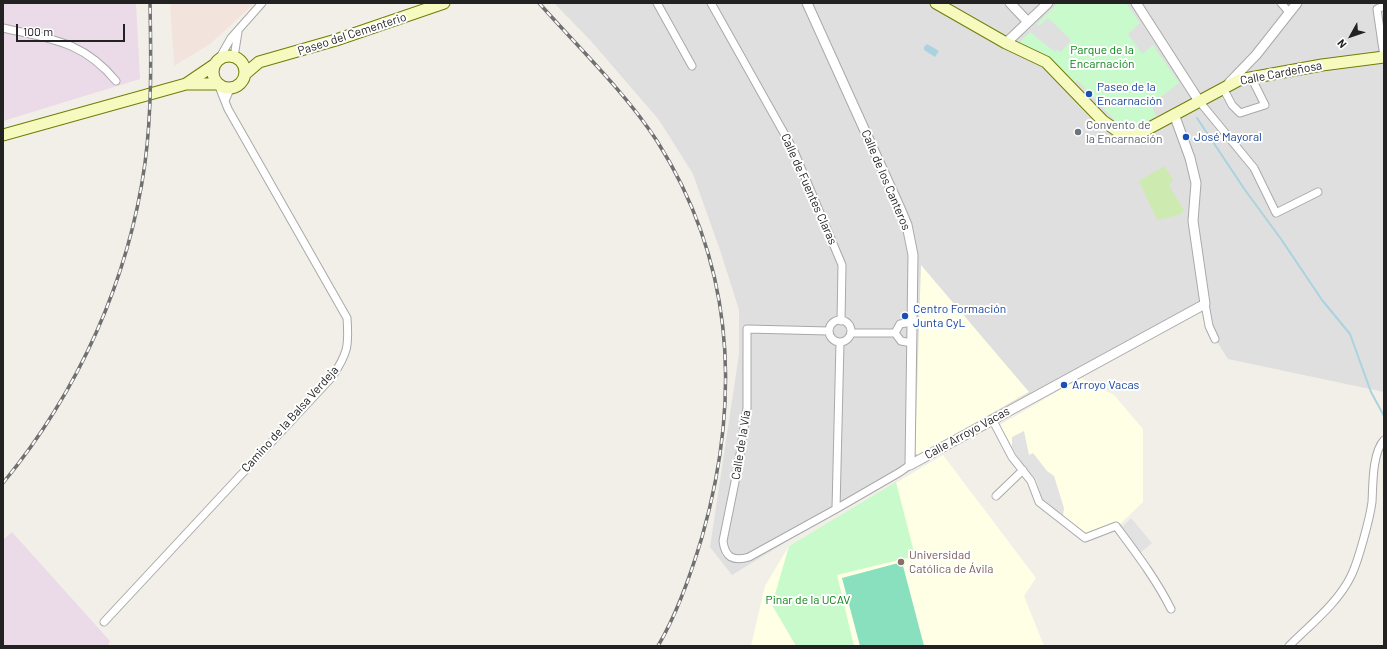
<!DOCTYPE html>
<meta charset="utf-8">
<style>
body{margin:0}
#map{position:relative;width:1387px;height:649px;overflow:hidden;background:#f2efe9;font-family:Barlow,sans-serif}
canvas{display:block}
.frame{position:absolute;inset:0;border:4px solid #222;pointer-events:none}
.north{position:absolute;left:1331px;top:16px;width:40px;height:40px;-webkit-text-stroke:3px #fff;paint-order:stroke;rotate:230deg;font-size:11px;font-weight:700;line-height:16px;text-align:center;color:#222}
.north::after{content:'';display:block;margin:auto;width:14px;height:18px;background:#222;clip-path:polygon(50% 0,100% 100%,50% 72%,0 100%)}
.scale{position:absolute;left:16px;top:24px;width:109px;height:18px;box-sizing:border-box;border:2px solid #222;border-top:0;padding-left:5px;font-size:12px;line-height:14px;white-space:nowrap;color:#222;-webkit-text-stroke:3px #fff;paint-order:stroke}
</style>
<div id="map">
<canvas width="1387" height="649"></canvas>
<div class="frame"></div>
<div class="north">N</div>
<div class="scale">100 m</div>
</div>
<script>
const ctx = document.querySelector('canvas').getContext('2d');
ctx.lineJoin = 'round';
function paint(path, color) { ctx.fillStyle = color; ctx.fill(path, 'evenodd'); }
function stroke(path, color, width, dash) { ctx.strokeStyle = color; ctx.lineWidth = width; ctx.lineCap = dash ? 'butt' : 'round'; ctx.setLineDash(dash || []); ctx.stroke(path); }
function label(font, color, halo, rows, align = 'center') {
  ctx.font = font + ' Barlow,sans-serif'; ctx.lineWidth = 4; ctx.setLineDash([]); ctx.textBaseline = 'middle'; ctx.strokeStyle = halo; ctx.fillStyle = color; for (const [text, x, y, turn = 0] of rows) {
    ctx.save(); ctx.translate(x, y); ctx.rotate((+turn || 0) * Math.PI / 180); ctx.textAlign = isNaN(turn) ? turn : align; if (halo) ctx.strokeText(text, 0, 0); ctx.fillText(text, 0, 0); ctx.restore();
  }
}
const residential = new Path2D(`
 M554 3H1384V392L1228 359 1215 339 1205 304 897 474 732 575 710 547 739 354V310L721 253 693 174 659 120 591 41Z`);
const industrial = new Path2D(`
 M3 3H136L140 79 3 121Z
 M12 532 110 641 108 646H3V540Z`);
const education = new Path2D(`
 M921 265 1029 392 918 455 915 453Z
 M1081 378 1114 395 1143 429V502L1118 526 1116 522 1086 534 1042 499 1036 479 1023 466 1000 425Z
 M943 455 1036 578 1024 596 1044 646H751L765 586 789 546Z`);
const military = new Path2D(`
 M170 3H255L210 44 174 66Z`);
const grass = new Path2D(`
 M1164 166 1173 179 1169 186 1184 210 1179 215 1157 220 1139 181Z`);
const park = new Path2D(`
 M1058 3H1126L1140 23 1128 34 1142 54 1153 45 1179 83 1151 104 1156 116C1144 123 1134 131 1121 127L1077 80 1075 83 1050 57 1018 44 1030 32 1055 52 1057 50 1061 52 1071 40 1048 18 1039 26 1037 24Z
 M896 482 915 556 837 575 854 646H796L772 605 789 546Z`);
const pitch = new Path2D(`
 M902 562 924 646H860L842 578Z`);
const parking = new Path2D(`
 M1024 431 1029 455 1033 453 1047 471 1054 476 1064 508 1063 516 1042 499 1036 479 1023 466 1012 447V437Z
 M1131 518 1152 543 1139 554 1120 529Z`);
const water = new Path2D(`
 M927 44 939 51 935 57 924 50V47Z`);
const stream = new Path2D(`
 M1197 118 1245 190 1281 239 1322 300 1350 334 1371 392 1384 416`);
const minor = new Path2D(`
 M657 3 692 66
 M711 3 794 151 842 265 841 321
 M1281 3 1289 12
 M3 28C51 39 83 41 116 81
 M234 57 238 32
 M1384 57 1377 9 1384 6
 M219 59 231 38 262 3
 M1223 88 1232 105 1240 113 1265 105 1251 77
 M225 101 230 89
 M1199 101 1254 168 1276 213 1318 192
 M1205 304 1209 326 1215 339
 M829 331a11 11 0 1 1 22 0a11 11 0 1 1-22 0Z
 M829 331 747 329V408L738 467 723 541C725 557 733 562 749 557L836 509 900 472 910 465
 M851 333H895
 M912 343 901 341 895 333 900 324 912 322
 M992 419 1012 457 1031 481 1039 502 1085 538 1116 526C1136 553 1156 579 1171 609
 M996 496 1023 470
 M836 509 840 342
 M104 622 332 377C348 353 349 346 347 318L228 109 218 84
 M1289 646C1310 625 1338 603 1351 576 1358 562 1370 518 1372 502 1373 486 1372 453 1384 440`);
const tertiary = new Path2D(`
 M807 3 899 206 907 225 913 255 910 465 1205 304 1193 221 1196 183 1190 158 1174 114
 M1010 3 1028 22
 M1136 3 1199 101
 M1006 43 1048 3
 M1229 83 1256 55 1297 3`);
const secondary = new Path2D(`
 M936 3 1006 43 1046 62 1103 121 1119 132 1130 134 1142 132 1239 80 1322 65 1384 57
 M213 72a16 16 0 1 1 32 0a16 16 0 1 1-32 0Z
 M245 74 259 62 336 40 444 3
 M186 84 214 65
 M3 135 186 84H217`);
const rail = new Path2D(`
 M539 3C578 47 625 92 657 141 735 264 741 400 702 537 691 574 678 612 658 646
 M3 483C78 392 129 280 145 163 152 110 151 56 150 3`);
const markers = [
 [1089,94,4,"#1a4fb4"],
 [1078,132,4,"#6b7280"],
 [1186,137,4,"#1a4fb4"],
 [905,316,4,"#1a4fb4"],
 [1064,385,4,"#1a4fb4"],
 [901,562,4,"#8d6e63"]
];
const streetNames = [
 ["Paseo del Cementerio",352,34,-18],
 ["Calle Cardeñosa",1281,73,-11],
 ["Calle de los Canteros",886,180,67],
 ["Calle de Fuentes Claras",809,189,66],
 ["Camino de la Balsa Verdeja",290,419,-48],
 ["Calle Arroyo Vacas",967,433,-29],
 ["Calle de la Vía",741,445,-81]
];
const parkNames = [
 ["Parque de la",1102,50],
 ["Encarnación",1102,64],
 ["Pinar de la UCAV",808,600]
];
const transitNames = [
 ["Paseo de la",1097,87],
 ["Encarnación",1097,101],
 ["José Mayoral",1194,137],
 ["Centro Formación",913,309],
 ["Junta CyL",913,323],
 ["Arroyo Vacas",1072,385]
];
const worshipNames = [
 ["Convento de",1086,125],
 ["la Encarnación",1086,139]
];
const educationNames = [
 ["Universidad",909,555],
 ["Católica de Ávila",909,569]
];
paint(residential, '#e0dfdf');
paint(industrial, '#ebdbe8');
paint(education, '#ffffe5');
paint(military, '#f3e3dd');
paint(grass, '#cdebb0');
paint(park, '#c8facc');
paint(pitch, '#88e0be');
paint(parking, '#e2e2e2');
paint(water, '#aad3df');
stroke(stream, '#aad3df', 2);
stroke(minor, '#a9a9a9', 9);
stroke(tertiary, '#a9a9a9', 11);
stroke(secondary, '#707d05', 13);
stroke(minor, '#fff', 7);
stroke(tertiary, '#fff', 9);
stroke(secondary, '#f7fabf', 11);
stroke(rail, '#707070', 3.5);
stroke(rail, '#fff', 2, [6]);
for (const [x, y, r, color] of markers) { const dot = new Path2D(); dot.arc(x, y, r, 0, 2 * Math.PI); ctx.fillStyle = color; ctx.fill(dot); stroke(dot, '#fff', 1.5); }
label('12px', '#222', '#fff', streetNames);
label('12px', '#0c8416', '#fff', parkNames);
label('12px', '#164399', '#fff', transitNames, 'left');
label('12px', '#5b616d', '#fff', worshipNames, 'left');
label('12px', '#785e54', '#fff', educationNames, 'left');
</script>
